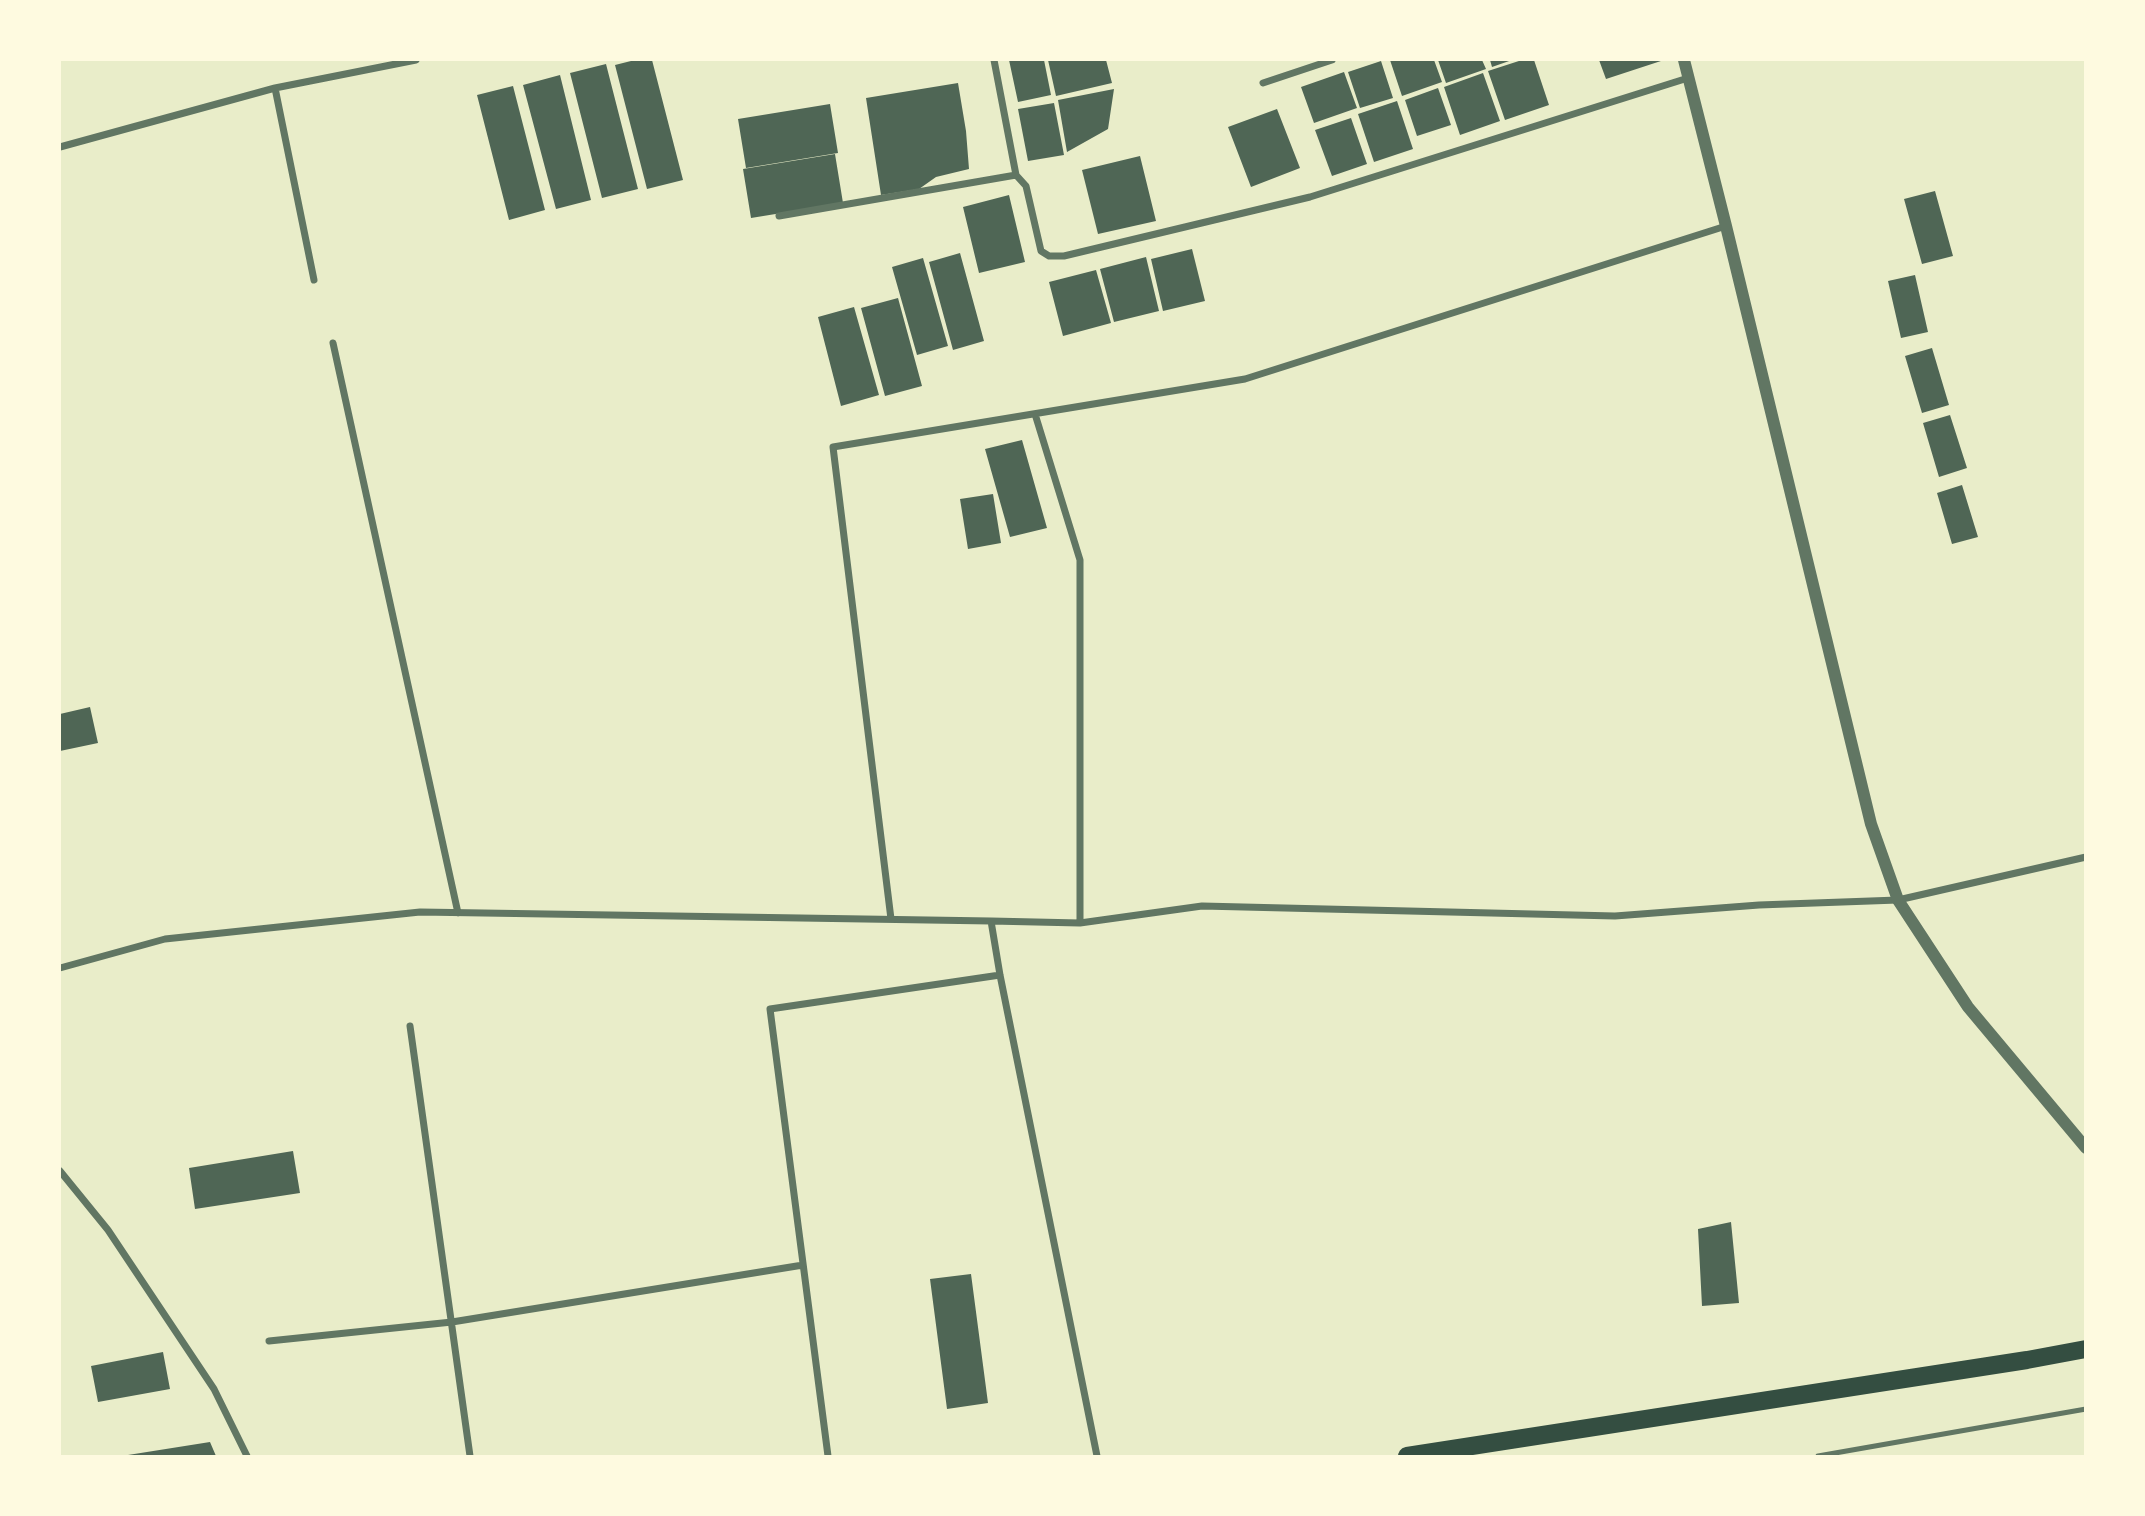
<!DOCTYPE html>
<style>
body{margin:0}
#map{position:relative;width:2145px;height:1516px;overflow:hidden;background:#e9edc9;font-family:"DM Sans",sans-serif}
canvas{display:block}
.frame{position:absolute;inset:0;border:61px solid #fefae0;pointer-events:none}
</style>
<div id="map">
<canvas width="2145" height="1516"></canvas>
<div class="frame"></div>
</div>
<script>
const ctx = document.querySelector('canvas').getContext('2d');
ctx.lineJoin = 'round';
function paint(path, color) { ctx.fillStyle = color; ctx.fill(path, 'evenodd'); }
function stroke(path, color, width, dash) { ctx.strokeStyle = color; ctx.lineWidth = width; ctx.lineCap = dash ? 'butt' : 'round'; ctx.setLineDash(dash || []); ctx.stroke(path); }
const building = new Path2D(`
 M635 60H652L683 180 647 189 615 65Z
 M1009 60H1044L1051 95 1018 102Z
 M1048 60H1106L1112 83 1056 96Z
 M1390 60H1434L1442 82 1402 96Z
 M1438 60H1482L1486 69 1446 83Z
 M1490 60H1512L1492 67Z
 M1522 60H1534L1549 105 1505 120 1488 71Z
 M1599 60H1664L1606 79Z
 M1381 61 1393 98 1360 108 1348 72Z
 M606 64 638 189 602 198 570 73Z
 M1344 72 1357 108 1314 123 1301 87Z
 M1483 73 1500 121 1460 135 1444 87Z
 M560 75 591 200 556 209 523 85Z
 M958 83 966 131 969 169 936 177 919 189 881 195 866 98Z
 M513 86 545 210 509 220 477 95Z
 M1438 88 1451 125 1417 136 1405 100Z
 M1114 89 1108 129 1067 152 1058 100Z
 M1397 101 1413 149 1374 162 1358 114Z
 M1054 103 1064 155 1028 161 1018 109Z
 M830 104 838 153 746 168 738 119Z
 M1277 109 1300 168 1251 187 1228 127Z
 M1351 118 1367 164 1332 176 1315 130Z
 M835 154 843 203 751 218 743 169Z
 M1140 156 1156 221 1098 234 1082 170Z
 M1935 191 1953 256 1922 264 1904 199Z
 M1009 195 1025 262 979 273 963 207Z
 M1192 249 1205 301 1163 311 1151 259Z
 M960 253 984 341 953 350 929 262Z
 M1146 257 1159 311 1114 322 1100 269Z
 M923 258 948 346 917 355 892 267Z
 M1096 270 1111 323 1063 336 1049 282Z
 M1915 275 1928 332 1901 338 1888 281Z
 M898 298 922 386 885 396 861 308Z
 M854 307 879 395 841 406 818 317Z
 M1932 348 1949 405 1922 413 1905 356Z
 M1950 415 1967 468 1939 477 1923 423Z
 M1022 440 1047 528 1010 537 985 449Z
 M1962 485 1978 537 1952 544 1937 493Z
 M993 494 1001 543 968 549 960 499Z
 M90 707 98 743 60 751V714Z
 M293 1151 300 1193 195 1209 189 1168Z
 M1731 1222 1739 1303 1702 1306 1698 1229Z
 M971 1274 988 1403 947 1409 930 1279Z
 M163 1352 170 1389 98 1402 91 1366Z
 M210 1442 216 1456H128V1455Z`);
const service = new Path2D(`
 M1818 1456 2086 1409`);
const minor = new Path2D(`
 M994 60 1016 175
 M1263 83 1332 60
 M275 88 314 280
 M60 147 275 88 416 60
 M779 216 1016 175 1026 186 1041 251 1049 256H1064L1310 197 1688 78
 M333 343 458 913
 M1035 414 1080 560V923
 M891 919 833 447 1245 379 1726 226
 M991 921 1080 923 1202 906 1615 916 1759 905 1898 900 2086 857
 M60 968 165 939 420 912 991 921 1000 975 1097 1456
 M410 1026 470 1456
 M60 1171 108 1230 214 1389 247 1456
 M269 1341 452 1322 803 1265
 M828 1456 770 1009 1000 975`);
const tertiary = new Path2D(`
 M1684 60 1726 226 1871 824 1898 900 1968 1007 2086 1148`);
const primary = new Path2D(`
 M1407 1456 2027 1360 2086 1349`);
paint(building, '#4f6655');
stroke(service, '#617663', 5);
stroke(minor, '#617663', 7);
stroke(tertiary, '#617663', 12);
stroke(primary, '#344e41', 18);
</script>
